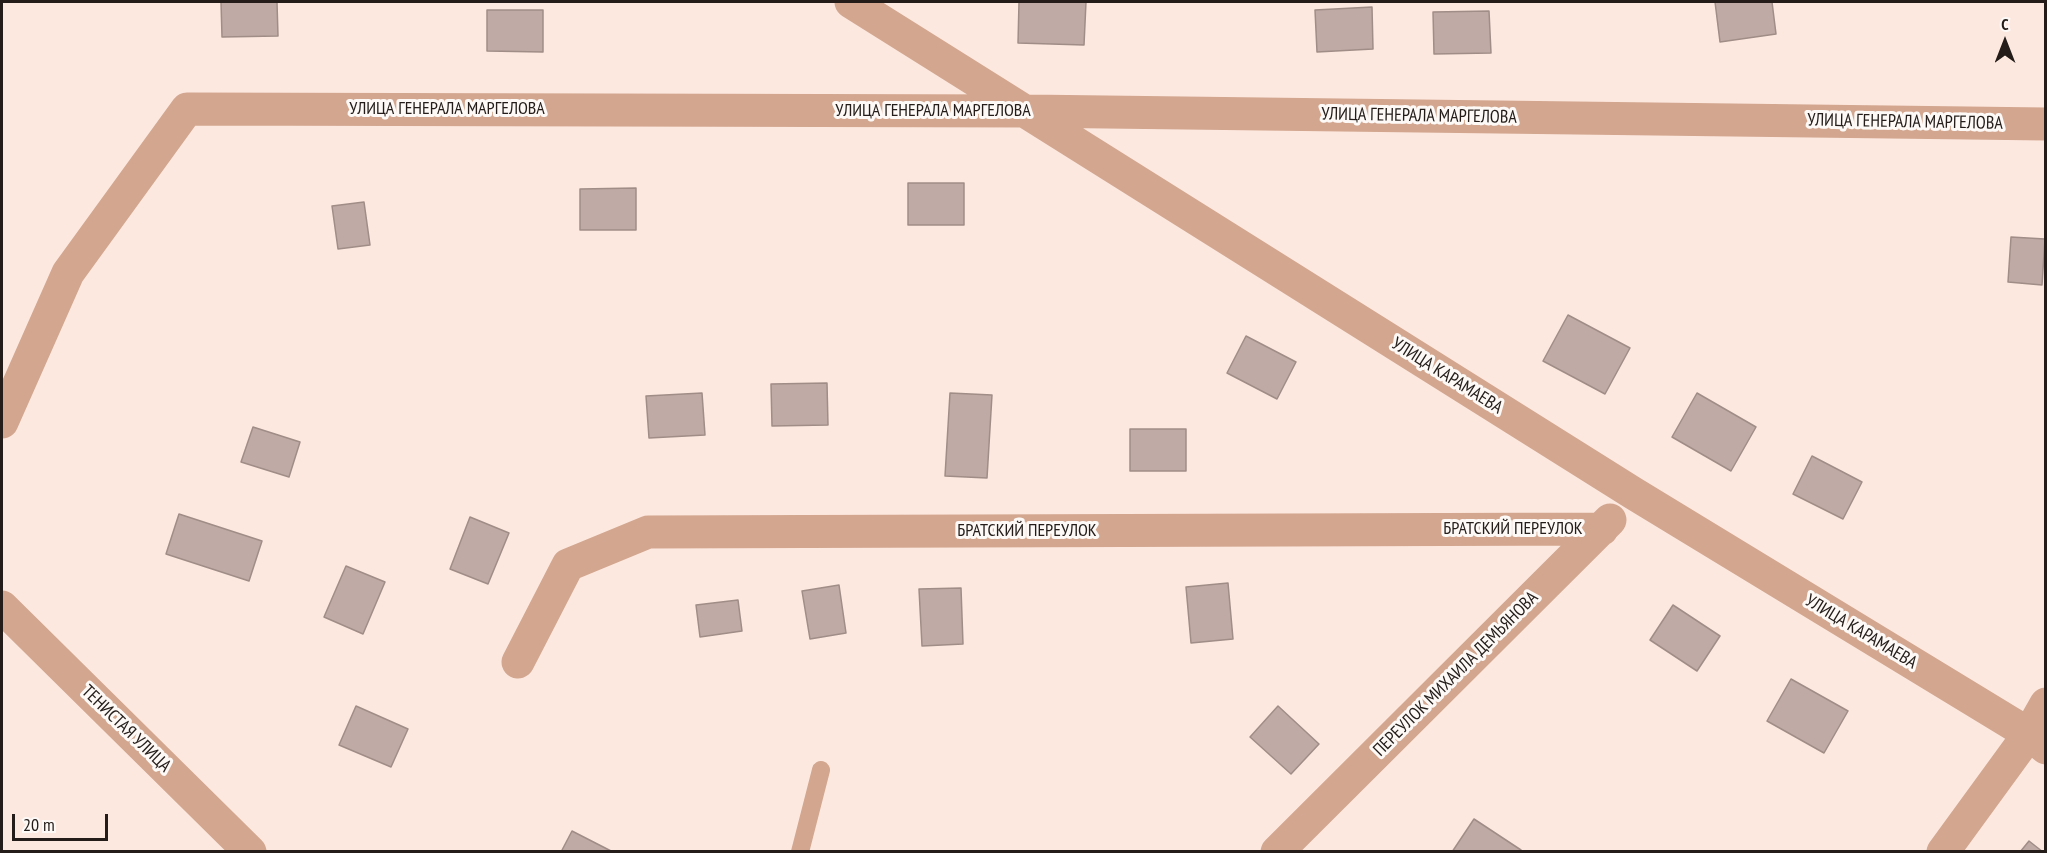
<!DOCTYPE html>
<meta charset="utf-8">
<style>
body{margin:0}
#map{position:relative;width:2047px;height:853px;overflow:hidden;background:#fde8df;font-family:"PT Sans Narrow",sans-serif}
canvas{display:block}
.frame{position:absolute;inset:0;border:3px solid #231c19;pointer-events:none}
.north{position:absolute;left:1975px;top:12px;width:60px;height:60px;-webkit-text-stroke:4px #fdf9f7;paint-order:stroke;rotate:0deg;font-size:16px;font-weight:700;line-height:24px;text-align:center;color:#231c19}
.north::after{content:'';display:block;margin:auto;width:21px;height:27px;background:#231c19;clip-path:polygon(50% 0,100% 100%,50% 72%,0 100%)}
.scale{position:absolute;left:12px;top:814px;width:96px;height:27px;box-sizing:border-box;border:3px solid #231c19;border-top:0;padding-left:8px;font-size:18px;line-height:21px;white-space:nowrap;color:#231c19;-webkit-text-stroke:4px #fdf9f7;paint-order:stroke}
</style>
<div id="map">
<canvas width="2047" height="853"></canvas>
<div class="frame"></div>
<div class="north">С</div>
<div class="scale">20 m</div>
</div>
<script>
const ctx = document.querySelector('canvas').getContext('2d');
ctx.lineJoin = 'round';
function paint(path, color) { ctx.fillStyle = color; ctx.fill(path, 'evenodd'); }
function stroke(path, color, width, dash) { ctx.strokeStyle = color; ctx.lineWidth = width; ctx.lineCap = dash ? 'butt' : 'round'; ctx.setLineDash(dash || []); ctx.stroke(path); }
function label(font, color, halo, rows, align = 'center') {
  ctx.font = font + ' "PT Sans Narrow",sans-serif'; ctx.lineWidth = 6; ctx.setLineDash([]); ctx.textBaseline = 'middle'; ctx.strokeStyle = halo; ctx.fillStyle = color; for (const [text, x, y, turn = 0] of rows) {
    ctx.save(); ctx.translate(x, y); ctx.rotate((+turn || 0) * Math.PI / 180); ctx.textAlign = isNaN(turn) ? turn : align; if (halo) ctx.strokeText(text, 0, 0); ctx.fillText(text, 0, 0); ctx.restore();
  }
}
const building = new Path2D(`
 M221 2H277L278 36 222 37Z
 M1019 2H1086L1084 45 1018 43Z
 M1715 2H1772L1776 34 1720 42Z
 M1372 7 1373 49 1317 52 1315 10Z
 M487 10H543V52L487 51Z
 M1489 11 1491 53 1434 54 1433 12Z
 M908 183H964V225H908Z
 M636 188V230H580V189Z
 M364 202 370 245 338 249 332 206Z
 M2011 237 2045 239 2042 285 2008 282Z
 M1568 315 1630 348 1605 394 1543 361Z
 M1246 336 1296 362 1277 399 1227 373Z
 M827 383 828 425 772 426 771 384Z
 M702 393 705 435 649 438 646 396Z
 M950 393 992 395 987 478 945 476Z
 M1697 393 1756 427 1731 471 1672 437Z
 M253 427 300 442 289 477 241 462Z
 M1130 429H1186V471H1130Z
 M1812 456 1862 482 1843 519 1793 494Z
 M179 514 262 541 249 581 166 554Z
 M470 517 509 533 488 584 450 569Z
 M346 566 385 582 363 634 324 617Z
 M1228 583 1233 639 1191 643 1186 587Z
 M839 585 846 633 810 639 802 591Z
 M961 588 963 644 922 646 919 589Z
 M738 600 742 631 700 637 696 605Z
 M1673 605 1720 636 1697 671 1650 640Z
 M1791 679 1848 711 1824 753 1767 721Z
 M356 706 408 729 391 767 339 745Z
 M1278 706 1319 744 1291 774 1250 737Z
 M1474 819 1521 850 1520 852H1452Z
 M572 831 613 852H561Z
 M2029 841 2043 852H2020Z`);
const service = new Path2D(`
 M800 852 821 770`);
const minor = new Path2D(`
 M851 2 1633 493 2029 734 2046 748
 M2 422 68 273 187 109 1028 111 2046 124
 M2 607 250 852
 M518 662 568 565 648 532 1602 529
 M1277 852 1610 520
 M1943 852 2029 734 2046 704`);
const streetNames = [
 ["УЛИЦА ГЕНЕРАЛА МАРГЕЛОВА",447,109],
 ["УЛИЦА ГЕНЕРАЛА МАРГЕЛОВА",933,111],
 ["УЛИЦА ГЕНЕРАЛА МАРГЕЛОВА",1419,116,1],
 ["УЛИЦА ГЕНЕРАЛА МАРГЕЛОВА",1905,122,1],
 ["УЛИЦА КАРАМАЕВА",1447,376,32],
 ["БРАТСКИЙ ПЕРЕУЛОК",1513,529],
 ["БРАТСКИЙ ПЕРЕУЛОК",1027,531],
 ["УЛИЦА КАРАМАЕВА",1861,632,31],
 ["ПЕРЕУЛОК МИХАИЛА ДЕМЬЯНОВА",1456,674,-45],
 ["ТЕНИСТАЯ УЛИЦА",126,729,44]
];
paint(building, '#bfaaa5');
stroke(building, '#a18d87', 1.5);
stroke(service, '#d2a68f', 18);
stroke(minor, '#d2a68f', 33);
label('18px', '#231c19', '#fdf9f7', streetNames);
</script>
